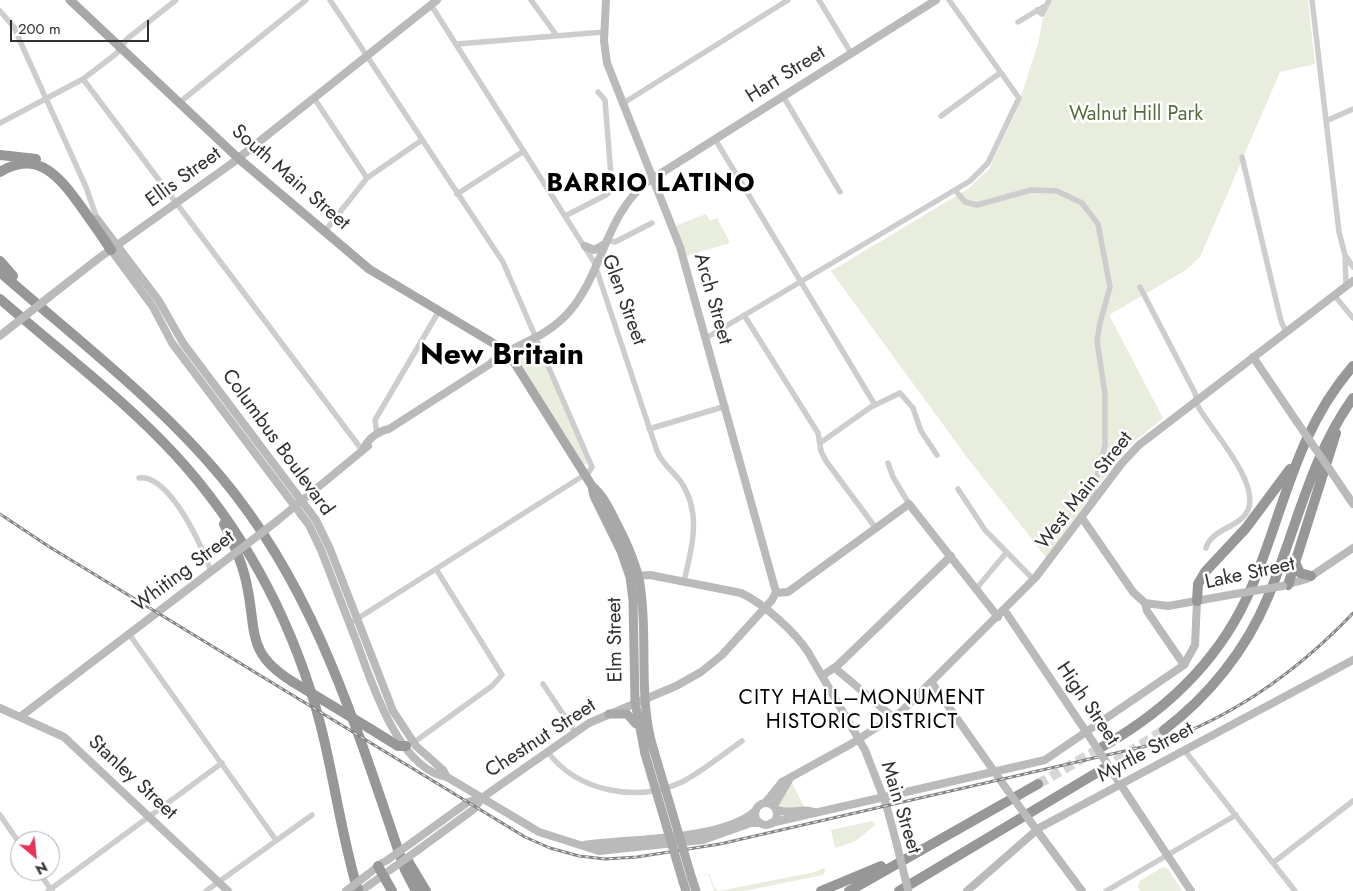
<!DOCTYPE html>
<meta charset="utf-8">
<style>
body{margin:0}
#map{position:relative;width:1353px;height:891px;overflow:hidden;background:#fff;font-family:Jost,sans-serif}
canvas{display:block}
.north{position:absolute;left:10px;top:831px;width:50px;height:50px;box-sizing:border-box;background:#fff;border:1px solid #acacac;border-radius:50%;rotate:152deg;font-size:14px;font-weight:700;line-height:20px;text-align:center;color:#303030}
.north::after{content:'';display:block;margin:auto;width:18px;height:22px;background:#e93056;clip-path:polygon(50% 0,100% 100%,50% 72%,0 100%)}
.scale{position:absolute;left:10px;top:20px;width:139px;height:22px;box-sizing:border-box;border:2px solid #303030;border-top:0;padding-left:6px;font-size:15px;line-height:18px;white-space:nowrap;color:#303030;-webkit-text-stroke:4px #fff;paint-order:stroke}
</style>
<div id="map">
<canvas width="1353" height="891"></canvas>
<div class="north">N</div>
<div class="scale">200 m</div>
</div>
<script>
const ctx = document.querySelector('canvas').getContext('2d');
ctx.lineJoin = 'round';
function paint(path, color) { ctx.fillStyle = color; ctx.fill(path, 'evenodd'); }
function stroke(path, color, width, dash) { ctx.strokeStyle = color; ctx.lineWidth = width; ctx.lineCap = dash ? 'butt' : 'round'; ctx.setLineDash(dash || []); ctx.stroke(path); }
function label(font, color, halo, rows, align = 'center') {
  ctx.font = font + ' Jost,sans-serif'; ctx.lineWidth = 5; ctx.setLineDash([]); ctx.textBaseline = 'middle'; ctx.strokeStyle = halo; ctx.fillStyle = color; for (const [text, x, y, turn = 0] of rows) {
    ctx.save(); ctx.translate(x, y); ctx.rotate((+turn || 0) * Math.PI / 180); ctx.textAlign = isNaN(turn) ? turn : align; if (halo) ctx.strokeText(text, 0, 0); ctx.fillText(text, 0, 0); ctx.restore();
  }
}
const green = new Path2D(`
 M1051 0H1308L1315 64 1280 72 1200 257 1186 270 1109 315 1163 418 1129 446 1119 458 1046 557 966 456 831 271 968 189 989 169 1016 112 1038 44 1043 18Z
 M706 214 710 221 717 218 730 243 686 256 675 226Z
 M534 344 537 345 589 462 584 465 517 358 520 352Z
 M792 783 804 807 785 811 778 807 782 794Z
 M873 821 875 825 856 841 835 848 831 830Z
 M1163 867 1168 869 1182 891H1141L1138 887 1139 881Z
 M824 868 825 871 823 875 744 891H714L709 876 703 873 710 875 714 887 719 891 815 872Z`);
const highwayTunnel = new Path2D(`
 M1103 769 1164 730
 M1038 784 1102 747`);
const street = new Path2D(`
 M330 0 503 262 592 467 589 472 349 624
 M531 0 557 36
 M819 0 851 53
 M1312 0 1339 232 1345 255
 M431 5 594 262 657 451C662 464 673 471 681 482 702 513 692 548 684 581
 M1037 10 1042 14 1049 0
 M0 11 14 27 20 41 86 187 97 219
 M1018 22 1045 6
 M457 44 604 32
 M83 79 362 450
 M783 96 840 192
 M314 98 367 178
 M180 102 306 0
 M622 104 788 0
 M941 116 1000 73
 M1326 121 1353 109
 M0 123 83 79 116 54 127 39 176 0
 M715 139 875 405
 M1242 157 1281 321 1286 332
 M955 190 965 202 977 205 1031 190 1057 191 1082 203 1098 224 1110 287 1100 323 1097 341 1105 394V445L1090 505
 M457 194 524 151
 M565 216 606 195 612 189 605 100 598 92
 M325 231 367 178 422 140
 M606 240 615 242 652 223
 M1346 286 1345 255 1353 267
 M1140 287 1195 393C1196 398 1196 403 1199 408 1212 431 1260 482 1248 510 1240 528 1212 528 1206 548
 M1334 295 1353 318
 M744 315 818 433 821 451 826 461 875 527
 M706 338 970 181 988 163 1019 98 949 0
 M649 429 726 406
 M377 434 375 420 439 311
 M820 443 871 407 900 393 913 408 921 431 937 455
 M888 463 893 477 909 504
 M139 478C170 474 203 548 211 572
 M958 489 985 530 1034 580
 M976 589 1006 553
 M129 634 276 840
 M543 684 575 732
 M413 743 492 686 502 675 436 569
 M547 751C577 792 637 803 682 782 703 771 722 755 742 741
 M1185 751 1295 891
 M0 815 20 844
 M1274 862 1353 801
 M38 871 52 891
 M48 891 222 763
 M206 891 312 815
 M1106 891 1236 815`);
const secondary = new Path2D(`
 M97 219 159 301 183 343 316 520 330 549 393 711 416 746 443 770 447 777
 M585 246 594 250 603 245
 M111 250 153 307 172 343 309 525 321 550C333 581 345 612 357 643 372 683 398 769 447 777L539 832 599 851 703 840 751 823H760
 M49 297 99 258 231 164 437 0
 M0 336 6 331
 M1253 357 1297 422
 M364 448C368 439 378 431 389 429L490 364C494 357 532 340 542 334 552 328 561 321 569 312 603 273 605 216 647 182L936 0
 M1330 470 1353 504
 M1082 518 1133 592 1145 603 1168 606 1235 594
 M277 521 368 446
 M634 576 650 575 741 593C763 603 795 632 808 652L865 750 886 804 897 845
 M1285 585 1307 579 1353 548
 M776 593 788 592 909 504 998 617
 M1145 603 1147 611 1184 665
 M1005 611 1093 742
 M835 668 894 718
 M822 676 838 665 951 556
 M932 683 1008 791
 M0 708 64 737 228 891
 M20 717 230 557
 M1115 776 1191 891
 M765 803 782 782 851 744 902 711 1036 577 1122 463 1139 445 1353 281
 M755 814a11 11 0 1 1 22 0a11 11 0 1 1-22 0Z
 M775 804 789 780
 M776 809C788 816 801 807 814 812
 M1030 821 1082 891
 M771 823 1045 760 1184 665 1195 645 1197 601
 M414 841 468 802 482 798 493 790 589 723 676 686 701 672 722 655 772 600 776 592 680 247 607 63 604 41 606 0
 M584 845C628 838 724 841 756 810
 M418 850 474 809 482 798
 M367 875 382 863
 M361 891 386 873
 M967 891 1039 828 1353 660`);
const primary = new Path2D(`
 M70 0 238 158 369 269 503 349 516 365 592 486 594 496 621 551 630 577 633 600 635 702 645 754
 M592 486C604 496 610 510 617 524 627 543 636 563 640 584 649 640 637 697 654 751
 M609 714H627L636 724
 M692 879 696 891
 M683 882 686 891`);
const highway = new Path2D(`
 M0 155 36 159
 M0 172C39 148 61 179 82 208 92 222 102 236 111 250
 M0 261 13 276
 M0 272C75 338 158 401 222 478 318 593 357 731 405 870L416 891
 M0 299C54 346 112 390 162 441 230 510 280 596 310 689 332 755 338 825 358 891
 M224 524C234 544 243 564 247 586 257 633 246 653 293 682
 M1295 562 1300 573 1311 576
 M1288 585 1336 433
 M1197 601 1198 584 1205 572 1246 528 1290 469
 M369 728 398 746H406
 M1164 730C1209 696 1246 650 1268 597 1296 530 1310 458 1353 398
 M1102 747C1169 709 1222 658 1252 586 1285 508 1295 433 1353 366
 M408 861 426 891
 M378 866 392 891
 M821 891 881 866
 M849 891 1038 784
 M899 891 1103 769`);
const rail = new Path2D(`
 M0 514 48 546 525 837 550 848 579 856 605 859 637 857 720 844 1155 744C1232 718 1297 672 1353 613`);
const secondaryBridge = new Path2D(`
 M6 331 49 297
 M1297 422 1330 470
 M230 557 277 521
 M1235 594 1283 586
 M1093 742 1115 776
 M1008 791 1030 821
 M897 845 908 890
 M386 861 414 841
 M390 870 418 850
 M346 891 367 875`);
const primaryBridge = new Path2D(`
 M654 751 692 879
 M645 754 683 882`);
const highwayBridge = new Path2D(`
 M293 682 369 728`);
const streetNames = [
 ["Hart Street",786,75,-32],
 ["Ellis Street",184,178,-36],
 ["South Main Street",290,178,41],
 ["Arch Street",712,299,74],
 ["Glen Street",623,300,70],
 ["Columbus Boulevard",277,443,54],
 ["West Main Street",1085,491,-52],
 ["Whiting Street",184,572,-37],
 ["Lake Street",1250,574,-12],
 ["Elm Street",616,640,-91],
 ["High Street",1087,704,56],
 ["Chestnut Street",541,739,-33],
 ["Myrtle Street",1146,753,-28],
 ["Stanley Street",132,778,43],
 ["Main Street",900,808,73]
];
const parkNames = [
 ["Walnut Hill Park",1136,115]
];
const neighbourhoodNames = [
 ["CITY HALL–MONUMENT",862,699],
 ["HISTORIC DISTRICT",862,723]
];
const districtNames = [
 ["BARRIO LATINO",651,185]
];
const townNames = [
 ["New Britain",502,357]
];
paint(green, '#e8eddd');
stroke(highwayTunnel, '#d6d6d6', 10, [10, 5]);
stroke(street, '#cdcdcd', 5.5);
stroke(secondary, '#bababa', 8);
stroke(primary, '#a8a8a8', 9);
stroke(highway, '#979797', 10);
stroke(rail, '#858585', 3);
stroke(rail, '#fff', 1, [4]);
stroke(secondaryBridge, '#bababa', 8);
stroke(primaryBridge, '#a8a8a8', 9);
stroke(highwayBridge, '#979797', 10);
label('20px', '#303030', '#fff', streetNames);
label('20px', '#596d3c', '#fff', parkNames);
ctx.letterSpacing = '1px';
label('21px', '#000', '#fff', neighbourhoodNames);
ctx.letterSpacing = '0px';
ctx.letterSpacing = '1px';
label('bold 25px', '#000', '#fff', districtNames);
ctx.letterSpacing = '0px';
label('bold 30px', '#000', '#fff', townNames);
</script>
